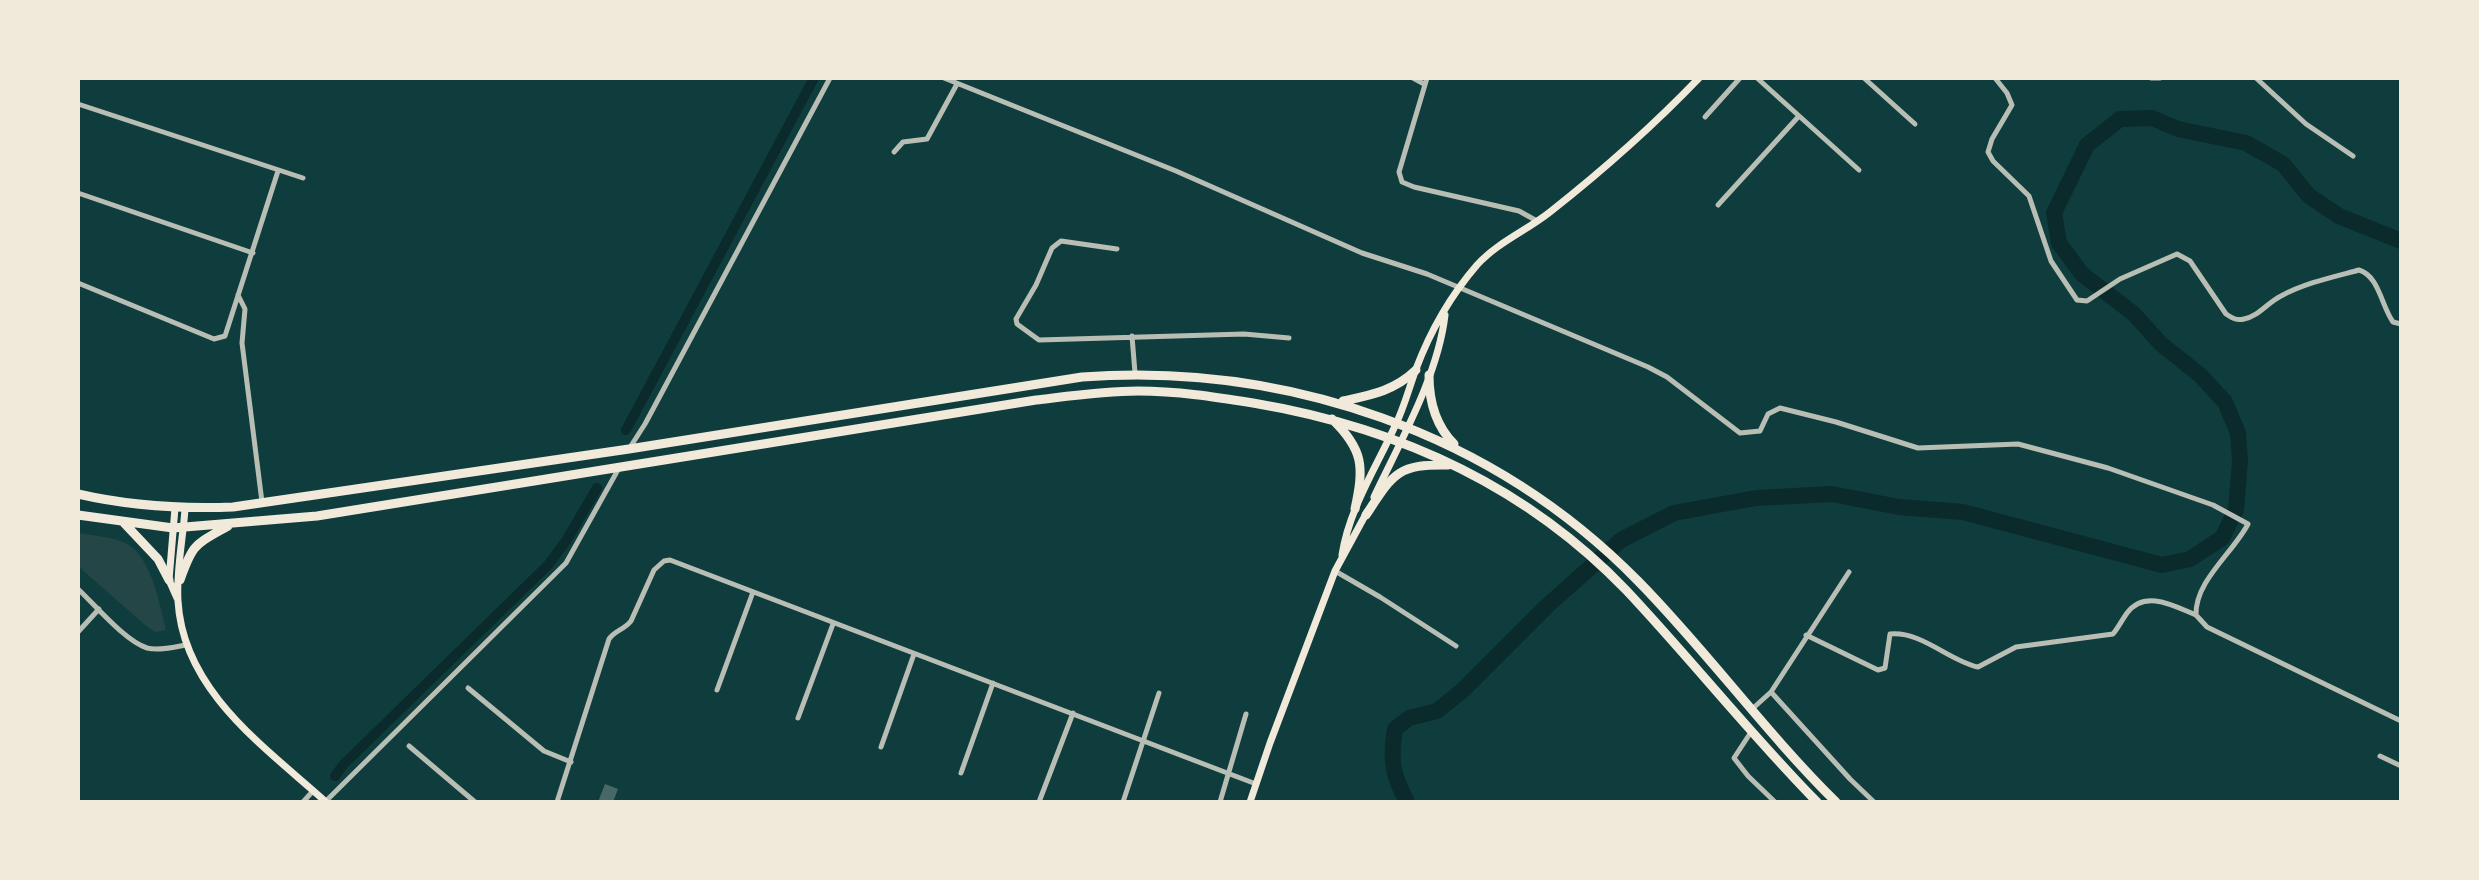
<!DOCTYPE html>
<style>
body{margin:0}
#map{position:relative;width:2479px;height:880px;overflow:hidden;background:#0f3d3e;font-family:Lato,sans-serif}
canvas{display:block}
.frame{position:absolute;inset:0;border:80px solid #f1e9da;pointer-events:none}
</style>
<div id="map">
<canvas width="2479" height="880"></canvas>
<div class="frame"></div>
</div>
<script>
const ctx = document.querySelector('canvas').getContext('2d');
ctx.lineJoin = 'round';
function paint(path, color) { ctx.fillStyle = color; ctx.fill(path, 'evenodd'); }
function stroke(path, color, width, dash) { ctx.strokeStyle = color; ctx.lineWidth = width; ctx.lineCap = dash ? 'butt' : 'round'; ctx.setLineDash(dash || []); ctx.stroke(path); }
const green = new Path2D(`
 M78 533C94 536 121 537 133 548 153 566 160 606 166 630L155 632 144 624 78 566Z`);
const canal = new Path2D(`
 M626 430 814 78
 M335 776 344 764 548 565 566 541 597 488`);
const river = new Path2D(`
 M1407 802C1392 774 1390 760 1395 729L1409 718 1437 711 1463 690 1547 606 1621 540 1674 513 1756 498 1832 494 1899 507 1963 512 2162 565 2190 559 2222 538 2236 510 2240 461 2238 433 2225 402 2200 375 2161 344 2134 314 2082 274 2059 243 2054 213 2087 145 2120 119 2152 118 2178 129 2246 143 2283 164 2309 196 2339 216 2401 241`);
const building = new Path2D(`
 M605 784 618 789 613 802H598Z`);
const minor = new Path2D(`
 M944 78 1176 171 1362 253 1427 274 1648 367 1667 377 1740 433 1760 431 1768 414 1780 408 1836 422 1918 448 2018 444 2108 468 2213 505 2248 524C2233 553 2195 581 2196 615L2207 627 2401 721
 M1413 78 1424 84
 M1427 78 1399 172 1402 182 1414 187 1519 211 1537 221
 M1757 78 1859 170
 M1864 78 1915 124
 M1995 78 2007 93 2012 105 1992 139 1988 152 1993 161 2029 196 2051 261 2077 300 2087 301 2120 279 2177 254 2190 261 2226 314C2232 318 2237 321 2244 319 2259 316 2267 303 2281 296 2305 283 2333 277 2359 270 2379 276 2381 305 2393 322L2401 324
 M2151 78H2160
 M2256 78 2306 124 2353 156
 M78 104 303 178
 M1705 117 1740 78
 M894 152 903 142 927 139 957 84
 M78 193 253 253
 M1718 205 1799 116
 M1117 249 1061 241 1052 248 1036 285 1016 319 1017 324 1039 340 1244 334 1289 338
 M78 283 214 339 225 336 278 171
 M238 295 245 309 242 343 262 502
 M1132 336 1135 373
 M629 449 645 424 830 78
 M1335 571 1380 597 1456 646
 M78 589C95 605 125 641 147 648 159 651 174 647 186 645
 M78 632 99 609
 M1806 635 1878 670 1885 668 1890 634C1922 631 1949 661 1978 667L2016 647 2113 634C2118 628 2122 620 2127 613 2145 589 2174 606 2196 615
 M468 688 544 751 571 762
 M717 690 753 592
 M1771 692 1850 779 1874 802
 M1751 710 1771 692 1849 572
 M798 718 833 624
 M1751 732 1734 758 1748 776 1775 802
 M409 746 475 802
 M881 747 914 654
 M2380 756 2401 766
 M961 773 993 683
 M326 801 566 563 619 468
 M303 802 313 791
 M557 802 609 639C615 630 624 630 631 621L654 570 664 561 670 560 1256 784
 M1039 802 1073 713
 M1123 802 1159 693
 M1220 802 1246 714`);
const secondary = new Path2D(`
 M1374 497C1400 442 1438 376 1445 315
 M175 508 169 580 177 598
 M185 509C183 539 176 571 178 601 183 691 265 747 326 802
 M1342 555C1349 509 1376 468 1395 426 1404 408 1409 388 1416 369 1430 332 1451 295 1477 265 1498 242 1526 231 1550 212 1602 171 1653 126 1699 78
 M1250 802 1270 743 1335 571 1367 512`);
const trunk = new Path2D(`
 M1429 375C1429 401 1435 425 1454 444
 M1343 401C1371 395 1394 391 1416 370
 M1332 419C1364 450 1364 467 1355 509
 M78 494C130 506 181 509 233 507L629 449 1082 377C1286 362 1493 433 1638 581 1707 651 1765 732 1836 802
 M78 515 173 528 317 516 1036 400C1070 396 1104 391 1138 391 1177 391 1215 397 1253 403 1396 427 1524 484 1626 590 1691 659 1750 734 1817 802
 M1366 515C1393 474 1397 464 1448 465
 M124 523 158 559 169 580
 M180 580C193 543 195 545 228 526`);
paint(green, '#244646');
stroke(canal, '#0a2a2b', 10);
stroke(river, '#0a2a2b', 16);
paint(building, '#486865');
stroke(minor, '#b8beb3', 5);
stroke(secondary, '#f1e9da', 7);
stroke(trunk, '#f1e9da', 9);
</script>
